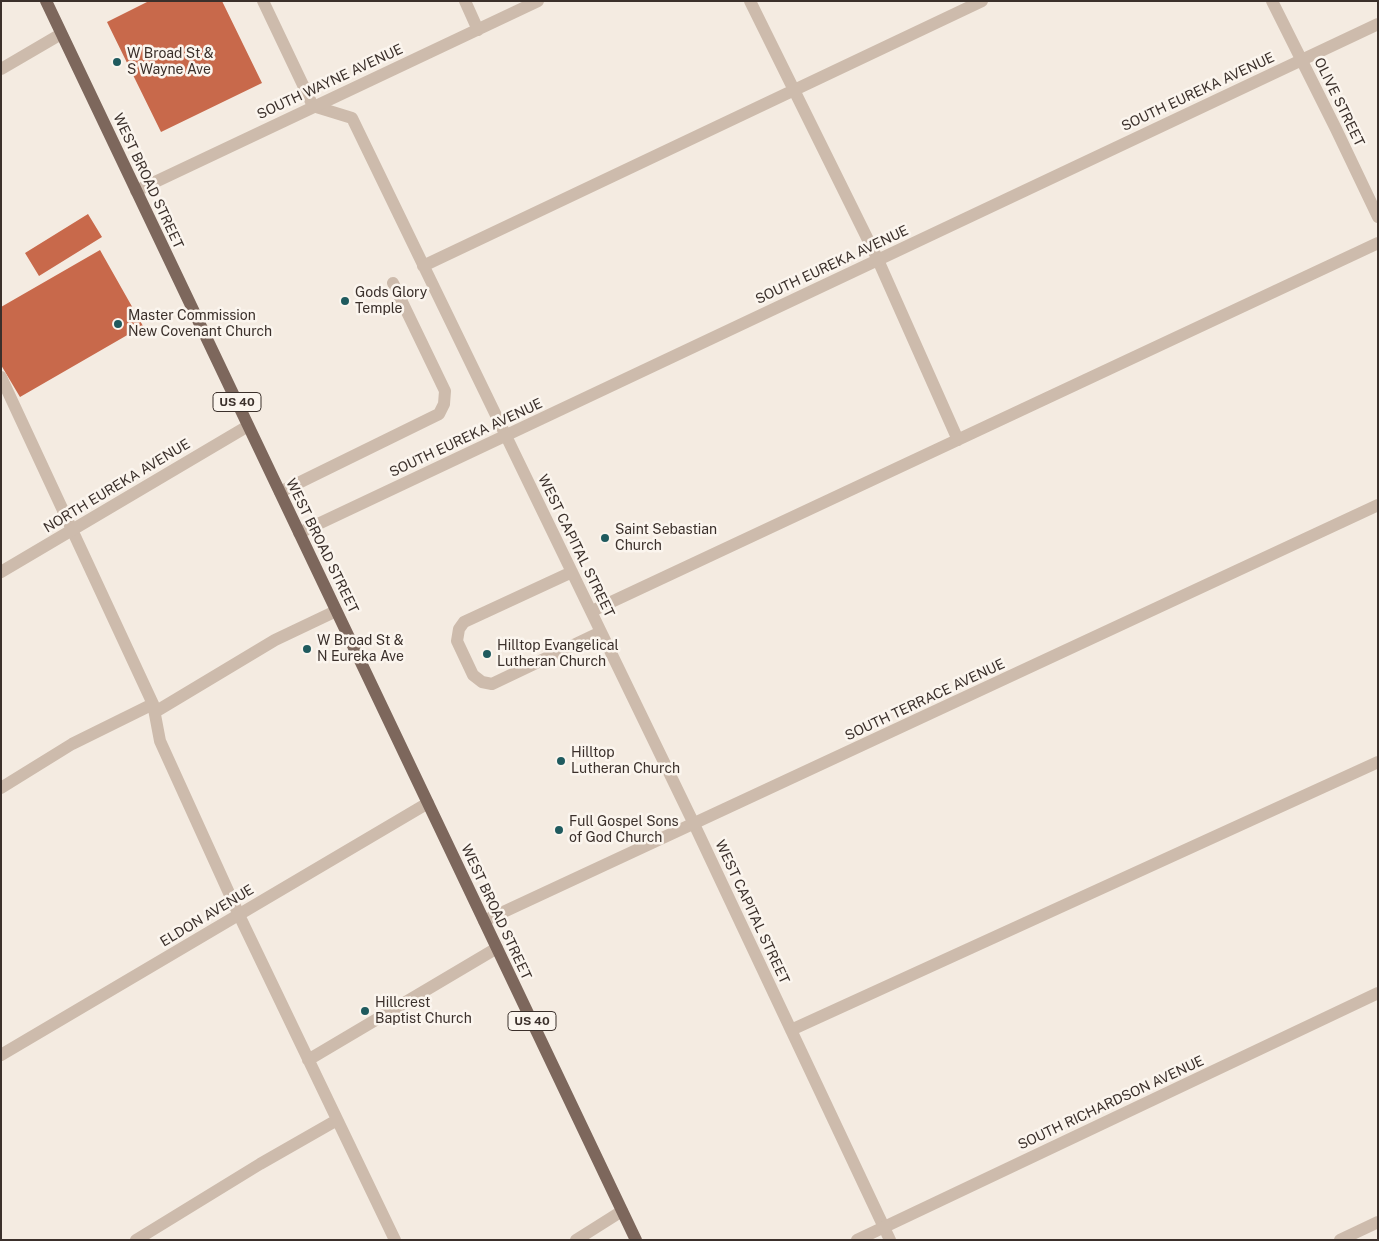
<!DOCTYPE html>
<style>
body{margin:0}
#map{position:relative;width:1379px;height:1241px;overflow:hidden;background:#f4ebe1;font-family:"Public Sans",sans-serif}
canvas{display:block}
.frame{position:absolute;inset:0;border:2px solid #3b302b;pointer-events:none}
</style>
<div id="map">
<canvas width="1379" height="1241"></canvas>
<div class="frame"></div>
</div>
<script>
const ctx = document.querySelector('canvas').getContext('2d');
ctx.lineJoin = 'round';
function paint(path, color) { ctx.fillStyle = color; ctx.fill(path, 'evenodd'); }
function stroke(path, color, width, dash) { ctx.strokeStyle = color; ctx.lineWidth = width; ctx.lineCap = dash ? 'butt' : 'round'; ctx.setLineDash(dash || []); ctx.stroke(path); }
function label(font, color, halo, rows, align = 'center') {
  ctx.font = font + ' "Public Sans",sans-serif'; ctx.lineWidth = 5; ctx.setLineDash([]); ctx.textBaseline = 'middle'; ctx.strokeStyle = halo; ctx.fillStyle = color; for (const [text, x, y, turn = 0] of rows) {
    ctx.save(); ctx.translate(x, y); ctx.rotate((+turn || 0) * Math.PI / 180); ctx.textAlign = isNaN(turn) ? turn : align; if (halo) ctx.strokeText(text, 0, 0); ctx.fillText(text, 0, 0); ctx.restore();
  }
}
const building = new Path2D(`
 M149 1H222L262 83 161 132 107 22Z
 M88 214 102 237 39 276 25 253Z
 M100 250 143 326 20 397 1 365V307Z`);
const service = new Path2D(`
 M263 1 313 106 352 118 694 824 890 1240
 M750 1 878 260 958 440
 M423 266 982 1
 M1 377 153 704 160 741 239 915 395 1240
 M280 492 439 414 444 404 445 391 393 283
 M572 572 464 622 459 629 457 641 473 675 482 682 492 684 601 632
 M592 611 1378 243
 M155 712 275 640 336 611
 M1 788 72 744 153 704
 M791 1030 1378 762
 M308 1060 497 948
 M136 1240 260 1164 337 1120
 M1340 1240 1378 1222`);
const minor = new Path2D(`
 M465 1 478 30
 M1272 1 1336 129 1378 217
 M1 69 61 34
 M136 191 538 1
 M299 533 1378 24
 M1 572 248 426
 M484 921 1378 505
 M1 1055 428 803
 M576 1240 622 1211
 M857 1240 1378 993`);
const primary = new Path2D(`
 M46 1 636 1240`);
const markers = [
 [117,62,5,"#1f5a5e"],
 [345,301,5,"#1f5a5e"],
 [118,324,5,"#1f5a5e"],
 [605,538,5,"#1f5a5e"],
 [307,649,5,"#1f5a5e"],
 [487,654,5,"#1f5a5e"],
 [561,761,5,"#1f5a5e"],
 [559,830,5,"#1f5a5e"],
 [365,1011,5,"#1f5a5e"]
];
const shields = [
 [237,402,48],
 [532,1021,48]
];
const shieldNames = [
 ["US 40",237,402],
 ["US 40",532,1021]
];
const poiNames = [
 ["W Broad St &",127,54],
 ["S Wayne Ave",127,70],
 ["Gods Glory",355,293],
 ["Temple",355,309],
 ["Master Commission",128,316],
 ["New Covenant Church",128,332],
 ["Saint Sebastian",615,530],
 ["Church",615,546],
 ["W Broad St &",317,641],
 ["N Eureka Ave",317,657],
 ["Hilltop Evangelical",497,646],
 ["Lutheran Church",497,662],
 ["Hilltop",571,753],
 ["Lutheran Church",571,769],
 ["Full Gospel Sons",569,822],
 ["of God Church",569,838],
 ["Hillcrest",375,1003],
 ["Baptist Church",375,1019]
];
const streetNames = [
 ["SOUTH WAYNE AVENUE",330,82,-25],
 ["SOUTH EUREKA AVENUE",1198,92,-25],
 ["OLIVE STREET",1339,102,64],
 ["WEST BROAD STREET",148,181,65],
 ["SOUTH EUREKA AVENUE",832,265,-25],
 ["SOUTH EUREKA AVENUE",466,438,-25],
 ["NORTH EUREKA AVENUE",117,486,-31],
 ["WEST BROAD STREET",322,546,64],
 ["WEST CAPITAL STREET",576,546,64],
 ["SOUTH TERRACE AVENUE",925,700,-25],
 ["WEST BROAD STREET",496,912,65],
 ["WEST CAPITAL STREET",752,912,65],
 ["ELDON AVENUE",207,916,-31],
 ["SOUTH RICHARDSON AVENUE",1111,1103,-25]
];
paint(building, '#c8694b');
stroke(service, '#cdbbac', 12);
stroke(minor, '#cdbbac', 12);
stroke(primary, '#7d675c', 12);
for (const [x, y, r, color] of markers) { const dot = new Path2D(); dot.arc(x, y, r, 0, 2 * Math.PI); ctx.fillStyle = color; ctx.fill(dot); stroke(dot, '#fbf5ee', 2); }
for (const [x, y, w] of shields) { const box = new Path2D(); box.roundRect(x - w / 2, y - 9.5, w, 19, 4); ctx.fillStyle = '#fbf5ee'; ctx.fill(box); stroke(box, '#3b302b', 1); }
label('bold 12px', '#3b302b', null, shieldNames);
label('14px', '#3b302b', '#fbf5ee', poiNames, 'left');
label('14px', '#3b302b', '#fbf5ee', streetNames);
</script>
